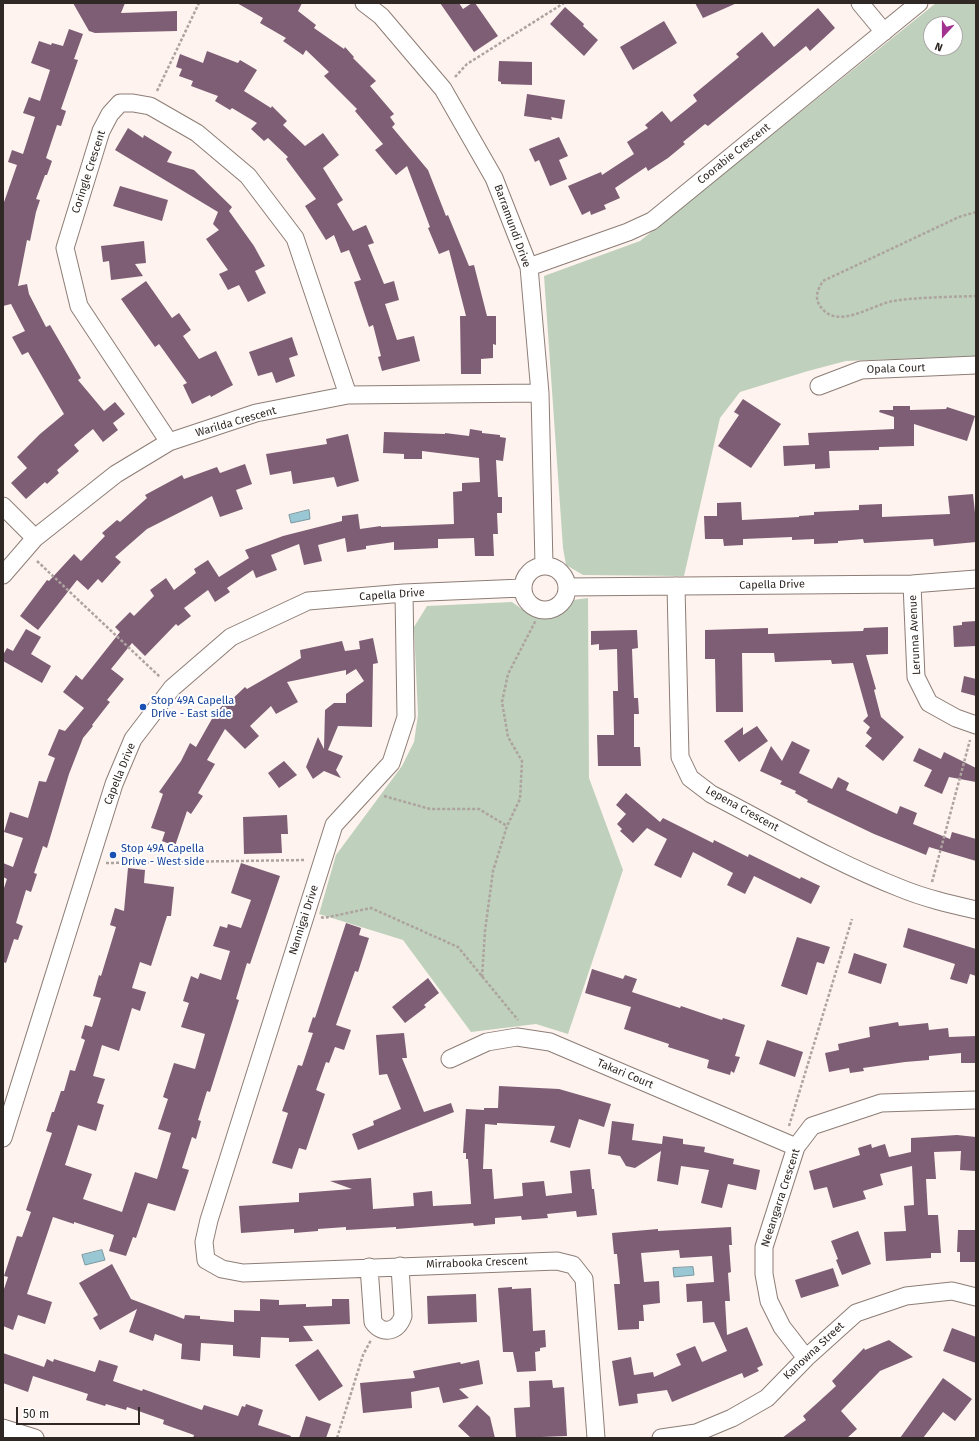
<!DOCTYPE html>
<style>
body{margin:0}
#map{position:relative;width:979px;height:1441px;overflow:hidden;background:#fef3ee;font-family:"Fira Sans",sans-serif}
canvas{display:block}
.frame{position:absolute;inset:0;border:4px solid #2f2825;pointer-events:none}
.north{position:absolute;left:923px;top:16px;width:40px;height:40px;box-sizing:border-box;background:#fff;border:1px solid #aca9a8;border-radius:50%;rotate:201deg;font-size:11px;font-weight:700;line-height:16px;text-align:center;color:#2f2825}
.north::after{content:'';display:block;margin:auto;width:14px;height:18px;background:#a13290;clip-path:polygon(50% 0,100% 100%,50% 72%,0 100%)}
.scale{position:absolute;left:16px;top:1407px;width:124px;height:18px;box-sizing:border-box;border:2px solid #2f2825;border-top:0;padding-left:5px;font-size:12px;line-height:14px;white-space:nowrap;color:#2f2825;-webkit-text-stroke:3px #fff;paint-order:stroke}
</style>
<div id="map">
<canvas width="979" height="1441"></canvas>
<div class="frame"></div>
<div class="north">N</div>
<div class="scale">50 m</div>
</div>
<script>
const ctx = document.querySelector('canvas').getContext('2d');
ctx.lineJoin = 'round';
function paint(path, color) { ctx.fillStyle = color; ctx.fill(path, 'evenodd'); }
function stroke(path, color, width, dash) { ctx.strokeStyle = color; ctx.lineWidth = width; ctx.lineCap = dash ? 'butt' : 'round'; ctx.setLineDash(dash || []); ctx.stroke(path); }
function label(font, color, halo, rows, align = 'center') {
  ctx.font = font + ' "Fira Sans",sans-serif'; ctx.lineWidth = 4; ctx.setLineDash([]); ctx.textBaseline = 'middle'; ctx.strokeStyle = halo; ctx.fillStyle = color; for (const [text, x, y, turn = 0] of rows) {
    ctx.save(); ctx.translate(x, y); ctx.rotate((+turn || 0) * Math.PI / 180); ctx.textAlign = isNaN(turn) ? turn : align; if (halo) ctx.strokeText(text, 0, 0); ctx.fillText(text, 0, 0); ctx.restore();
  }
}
const green = new Path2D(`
 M936 3H976V356L846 361 808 371 740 392 720 418 684 576 583 575 566 565 563 548 544 276 640 241ZM931 24H955V48H931Z
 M588 598 589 778 623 870 568 1034 536 1024 471 1032 403 940 319 914 336 855 402 766 414 742 418 715 414 627 427 606 512 602 533 617 557 614 573 600Z`);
const water = new Path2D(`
 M309 510 310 519 291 523 289 515Z
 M102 1250 105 1260 85 1265 82 1255Z
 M693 1267 694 1275 674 1277 673 1268Z`);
const building = new Path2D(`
 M73 3H125L121 13 177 11V31L95 33 89 31Z
 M237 3H302L298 11 316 25 314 28 344 49 345 47 354 57 353 58 376 81 370 86 394 114 390 117 395 124 392 127 428 170 446 216 448 215 469 266 474 265 487 316H496V345L493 344V358L481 359V374H461L460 316H466L449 250 439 254 428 228 430 227 407 166 396 175 375 150 383 144 355 111 357 109 324 76 329 72 306 50 303 55 283 41 286 38 260 23 263 18Z
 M440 3H459L463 9 472 3H475L498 36 474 52Z
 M695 3H737L703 18Z
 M565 7 584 24 583 26 598 40 584 56 550 24Z
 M818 8 835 28 810 51 806 46 708 126 705 124 683 142 685 144 668 158 648 171 646 167 615 188 620 198 604 205 606 209 591 215 590 211 582 215 568 186 601 172 602 175 634 154 627 142 648 128 645 125 662 111 671 122 697 101 693 95 739 57 736 54 762 32 774 47Z
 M664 21 677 43 633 70 620 47Z
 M69 29 83 34 74 59 78 60 61 109 66 111 61 126 57 125 46 158 52 161 47 175H45L36 199 40 200 36 212 30 241 27 240 18 286 27 284 29 294 46 327 50 325 81 378 78 380 104 411 115 402 125 414 113 423 118 430 103 442 93 429 74 445 79 451 57 470 59 473 47 484 45 482 26 499 11 483 27 468 17 457 40 434 64 414 28 352 22 355 12 337 25 331 11 304 3 306V205L17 165 8 162 12 150 23 154 35 117 23 113 29 97 40 101 50 70 31 63 39 41 51 45 52 43 63 46Z
 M207 51 238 63 240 60 257 70 244 91 271 108 272 106 287 121 283 125 305 146 323 133 339 155 323 168 343 200 337 204 353 231 366 225 374 243 368 245 384 284 394 281 399 300 385 304 397 340 414 336 420 361 382 371 378 357 381 356 373 325 369 327 354 282 361 280 349 250 341 253 334 235 326 240 305 206 316 199 286 159 288 157 268 138 264 141 251 129 257 123 232 108 230 110 215 101 218 96 191 86 193 81 179 76 182 69 176 67 180 54 203 63Z
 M499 61 532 62V85L501 84V82L498 81Z
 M527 94 565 100 562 119 551 117 552 120 524 116Z
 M128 128 143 138 144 135 172 152 167 162 194 170 232 207 229 211 254 246 265 266 255 271 266 293 248 302 239 285 228 290 219 274 228 270 206 239 219 230 213 224 218 212 115 150Z
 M559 137 568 156 559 160 567 179 550 186 539 160 535 162 529 149Z
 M120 186 168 200 162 221 113 206Z
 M144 241 146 263 135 264 143 276 111 280 109 261 103 262 101 246Z
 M146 281 172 318 179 313 191 330 183 336 199 359 216 351 233 385 211 397 210 395 192 404 183 385 187 383 159 344 155 347 121 299Z
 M292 337 298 355 289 358 295 376 276 383 272 372 258 376 249 352Z
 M743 399 781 424 751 468 718 446 739 415 734 412Z
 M893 406H910V410L946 409 947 407 975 416 967 441 914 424V446L879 447V450L829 451 830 468 815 469V464L784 466 783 446 809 445 808 433 894 429V417L879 412 880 410H893Z
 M470 429 482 431V433L500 435V437L506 438 503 461 496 460 498 497H502V513H497L498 534H493L494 556H475L474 538 438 539V548L394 550V542L366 546V549L347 552 345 538 318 545 322 561 304 565 299 544 271 555 277 570 256 578 253 570 227 588 230 592 215 602 208 590 184 608 191 616 178 626 176 624 145 656 132 643 111 669 124 679 107 700 110 702 92 725 93 726 83 738 69 774 47 848 43 846 34 873 37 874 31 892 26 890 16 923 23 926 18 940 14 939 6 963 3 962V891L7 879 3 877V863L13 867 23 838 4 832 10 812 28 818 39 781 46 782 55 758 48 755 59 729 65 731 84 708 63 692 76 675 82 680 120 632 115 627 130 612 134 616 154 596 150 590 166 578 174 590 196 573 194 569 208 560 219 577 249 558 245 550 283 536 342 521V516L358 514 360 529 381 526V527L454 524 453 492 462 491V483L480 482 479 458 422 451V459H404V454L383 453 384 432 445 434V433L469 436Z
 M348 434 359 481 337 487 334 477 293 484 291 471 270 475 266 454 327 444 326 439Z
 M245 464 252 484 236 490 243 509 220 517 212 496 147 529 115 557 121 562 102 583 98 579 88 590 77 580 38 630 20 616 47 580 49 581 74 554 81 561 105 536 102 533 117 520 120 522 147 498 145 495 182 475 184 479 217 467 220 473Z
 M973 494 976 522V542L934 546 933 539 864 543 863 539 838 541V543L814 544V539L792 540V537L743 539V545L724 546 723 539H705L704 516H717V503L741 502 742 520 799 517V516L814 515V512L859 510V505L882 504V517L950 514 948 496Z
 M976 621V646L954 647 953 626 962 625V622Z
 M888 627V654L866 655 876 689 874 690 881 717 904 737 883 761 865 746 872 738 866 733 870 727 863 721 868 716 853 663 832 664 831 660 775 662 774 653H742L743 712H716L715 659H705V630L768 628V634L863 631 864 628Z
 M26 629 41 637 31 654 51 666 42 683 3 661V655L7 648 13 651Z
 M637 630 638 648 632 649 634 698H638L639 714H634V747H640L641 766H598L597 735H614L613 691H618L617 649 599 650V644L591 645V631Z
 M373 638 378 663 373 664 372 727 338 726 328 750 343 756 336 770 341 778 324 771 313 779 306 767 318 737 324 749 325 710 334 703H346V694L364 681 356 669 346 675V670L287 682 298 702 276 714 271 706 250 726 259 736 245 749 225 729 207 760 215 764 198 793 203 796 191 814 187 811 175 846 162 841 165 832 151 828 163 794 159 792 181 761 190 743 196 747 213 717 212 716 226 702 228 703 245 687 247 689 301 658 300 650 342 641 345 651 360 649 359 641Z
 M964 676 976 679V696L961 692Z
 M757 726 768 741 739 762 724 741 743 727V735Z
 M792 741 810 750 799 773 832 789 838 777 849 783 846 790 897 814 900 806 917 813 913 824 950 839 952 832 976 839V861L929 847 926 855 874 834 807 802 808 800 795 793 796 791 780 784 782 781 760 771 771 746 782 761Z
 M919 748 941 759 944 752 976 768V782L949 777 942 794 924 786 932 770 913 761Z
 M284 761 297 775 279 788 268 773Z
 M626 793 660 822 663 818 713 843 714 840 748 857 749 854 800 879 801 877 820 886 811 904 754 876 745 894 727 885 733 873 693 852 681 878 654 865 667 839 647 828 633 843 620 831 622 829 617 824 626 814 616 805Z
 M287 815 288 834H281L282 853 244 854 243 817Z
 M241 863 280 876 250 964 247 963 236 999 239 1000 210 1092 207 1091 198 1120 201 1121 196 1139 192 1137 182 1168 189 1170 175 1211 148 1203 136 1238 133 1237 126 1256 109 1251 114 1235 74 1222V1224L53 1217 27 1294 52 1302 45 1324 18 1315 13 1330 3 1326V1292L8 1277 4 1276 17 1236 22 1237 31 1212 26 1210 52 1133 46 1131 52 1112H54L61 1091H64L70 1070 75 1071 85 1040 81 1038 85 1025 92 1027 101 998 93 996 99 975 101 976 116 927 110 925 115 908 124 911 128 868 145 870 144 883 174 887 171 916H167L151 966 140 962 132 988 146 992 140 1011 132 1008 119 1051 102 1045 93 1076 105 1079 97 1103 104 1105 96 1131 78 1125 65 1165 92 1174 83 1199 122 1212 135 1172 157 1179 171 1133 158 1129 168 1099 163 1097 174 1063 195 1069 205 1034 181 1027 189 1003 183 1001 191 976 198 979 200 973 221 980 230 951 213 946 220 926 227 928 228 924 241 928 251 900 231 893Z
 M346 923 361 928 359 935 369 938 358 972 355 971 336 1025 351 1030 344 1050 335 1047 329 1063 326 1062 316 1090 325 1094 306 1150 299 1148 292 1169 272 1163 288 1113 282 1111 298 1065 302 1066 313 1033 308 1032 313 1017 315 1018Z
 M908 928 976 949V976L970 974 967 984 950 979 955 964 903 947Z
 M797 937 830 947 824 964 817 962 807 995 781 986Z
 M854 953 887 964 881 984 848 973Z
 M592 969 623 979 625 975 637 979 632 992 680 1008 681 1006 722 1020 723 1018 745 1025 735 1056 740 1057 734 1073 731 1071 730 1075 707 1068 709 1060 668 1047 669 1044 624 1029 631 1007 585 993Z
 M428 978 439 993 424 1005 426 1007 405 1023 392 1007Z
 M898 1022 899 1026 928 1023 929 1030 948 1028 949 1037 976 1036V1063H961V1053L929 1056V1060L905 1062 863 1068 864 1071 850 1073 849 1068 829 1072 825 1053 839 1050 838 1044 870 1037 869 1027Z
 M404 1033 407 1058H402L424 1112 451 1103 454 1112 358 1150 352 1134 374 1125 373 1121 401 1109 387 1074 379 1075 376 1035Z
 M767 1040 803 1052 795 1077 759 1064Z
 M499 1086 559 1089 611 1104 604 1127 579 1119 570 1148 550 1142 555 1126 497 1123V1125L485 1124 483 1169H492L494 1199 523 1196 522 1183 544 1181 546 1196 572 1193 570 1171 590 1169 592 1189H594L597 1215 577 1217 576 1211 547 1214 548 1218 522 1220 521 1216 495 1218V1224L474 1226 473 1223 396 1229V1227L346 1230V1227L318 1229V1231L294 1233V1229L241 1233 239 1206 299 1202V1193L352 1189 330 1181 371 1178 373 1209 414 1206 413 1193 432 1191 433 1206 471 1204 468 1159H466V1153H463L466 1109 484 1110V1108H498Z
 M612 1121 634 1124 632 1140 662 1144 663 1136 683 1139V1144L705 1147 704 1152 734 1159 733 1164 760 1170 756 1190 728 1184 722 1208 701 1203 709 1170 681 1166 678 1185 657 1181 661 1151 635 1168 626 1166 620 1156 608 1154Z
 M957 1135 976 1137V1171L960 1170 961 1151 934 1152 936 1179H926L928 1215H938L941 1253H931V1258L886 1261 884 1232 906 1231 904 1206 914 1205 912 1166 880 1174 883 1185 863 1191 866 1199 833 1208 827 1187 814 1190 809 1171 860 1155 858 1148 871 1144 872 1148 885 1144 889 1157 911 1152V1138Z
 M731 1227 732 1245H729L731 1272 728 1273 730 1301H725L727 1335 747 1327 763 1365 757 1368 759 1371 744 1378 742 1373 672 1402 667 1390 637 1394 638 1403 619 1406 612 1361 631 1357 634 1375 653 1372 654 1377 681 1365 676 1354 695 1346 702 1362 727 1351 714 1322 703 1323 702 1301 687 1302 686 1284 714 1282 712 1256 680 1258 679 1250 641 1253 644 1282 659 1281 660 1303 643 1305 644 1321H639V1329L618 1330 614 1284H620L617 1254H614L612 1233 658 1229V1231Z
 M958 1230H976V1262H960V1252H957Z
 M858 1231 871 1264 842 1275 836 1260 838 1259 831 1241Z
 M112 1264 131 1299 184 1319 185 1315 200 1316V1319L234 1322V1310L260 1311V1299L279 1300V1305L306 1304V1307L332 1306V1299H349L350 1324 303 1326 313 1341 289 1342V1338L261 1337 260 1358 233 1356V1345L201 1343 200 1361 181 1359 182 1344 155 1334 153 1341 129 1332 137 1309 100 1330 93 1318 98 1315 79 1283Z
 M833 1268 839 1286 801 1298 795 1280Z
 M512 1287V1289L531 1288 533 1331 545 1330 546 1347 540 1348V1351L535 1352 536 1371 517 1372 513 1352H503L498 1288Z
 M476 1294 477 1322 428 1324 427 1296Z
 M952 1328 976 1337V1363L943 1351Z
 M889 1340 913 1357 880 1371 841 1411 857 1429 847 1438H782L806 1420 803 1416 836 1386 832 1381 864 1348 865 1350Z
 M318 1349 343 1386 319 1401 295 1365Z
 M3 1353 44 1367 47 1359 53 1362 54 1359 95 1372 99 1360 118 1366 113 1381 142 1391 143 1389 202 1410 204 1405 238 1416 242 1406 245 1407 246 1404 263 1410 258 1425 291 1436 290 1438H193L194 1435 163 1424 164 1420 127 1407 126 1410 106 1404 105 1406 86 1400 88 1394 33 1376 28 1392 3 1383Z
 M479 1360 483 1384 459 1389 469 1398 443 1403 439 1387 411 1392 412 1408 363 1413 360 1383 415 1378 413 1371 460 1362 461 1364Z
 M943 1378 972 1399 955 1421 943 1412 923 1438H900Z
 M552 1380 553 1388 564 1387 567 1436 516 1438 514 1408 530 1407 529 1381Z
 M477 1405 490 1417 495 1438H471L458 1426Z
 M306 1416 331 1424 326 1438H299Z`);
const path = new Path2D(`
 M455 77 467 64 564 3
 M157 91 199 3
 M976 212 959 217 823 281C818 289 814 297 820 306 837 331 871 305 893 301 920 297 949 297 976 296
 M37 561 160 677
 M384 796 430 809H479L507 826
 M106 863 305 860
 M932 882 970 740
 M321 917 324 918 371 908 458 947 518 1020
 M482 977 485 931 493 871 507 826 520 799 522 761 508 737 502 702 508 674 536 620
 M789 1126 852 919
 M337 1438 363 1355 371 1340`);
const minor = new Path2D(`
 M364 3 381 16 443 89 494 178 529 267 540 393 544 565
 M860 3 884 32
 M529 267 628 232 652 221 919 3
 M819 386 861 370 976 365
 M169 442 79 306 65 248 101 131 110 114 120 103H133L150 106 197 133 248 176 295 238 348 395
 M3 506 35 538
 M523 588a22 22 0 1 1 44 0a22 22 0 1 1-44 0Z
 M3 575 35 538 116 474 169 442 256 413 348 395 540 393
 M912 584 916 677 929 703 956 718 976 725
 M676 586 680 757 690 778 711 794C773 826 834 862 900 888 924 898 950 904 976 910
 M567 587 912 584 976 579
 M404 593 406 717 391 763 334 825 209 1220 204 1242 206 1260 222 1269 243 1273 557 1261 573 1265 584 1279 596 1438
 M450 1059 487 1042 517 1037 550 1042 796 1147
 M3 1138 114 784 133 739 172 688 231 637 308 601 404 593 522 588
 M369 1267 373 1322C383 1336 398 1331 403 1316L400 1266
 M806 1358 782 1327 769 1301 764 1274V1247L796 1147 812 1126 881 1103 976 1100
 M3 1428 35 1438
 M661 1438 696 1433 732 1418 767 1398 806 1358 856 1313 906 1296 952 1291 976 1297`);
const markers = [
 [143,707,4,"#1a4fb4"],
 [113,855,4,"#1a4fb4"]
];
const streetNames = [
 ["Coorabie Crescent",734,154,-39],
 ["Coringle Crescent",89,172,-72],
 ["Barramundi Drive",512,226,70],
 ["Opala Court",896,369,-2],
 ["Warilda Crescent",236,422,-16],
 ["Capella Drive",772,585,-1],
 ["Capella Drive",392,595,-4],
 ["Lerunna Avenue",915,635,-93],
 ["Capella Drive",120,774,-68],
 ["Lepena Crescent",742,809,29],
 ["Nannigai Drive",304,920,-72],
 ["Takari Court",625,1074,23],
 ["Neeangarra Crescent",781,1198,-72],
 ["Mirrabooka Crescent",477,1263,-2],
 ["Kanowna Street",814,1351,-43]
];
const transitNames = [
 ["Stop 49A Capella",151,701],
 ["Drive - East side",151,714],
 ["Stop 49A Capella",121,849],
 ["Drive - West side",121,862]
];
paint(green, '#bfd1bc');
paint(water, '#99c7d4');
stroke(water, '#7997a0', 1);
paint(building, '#7e5e75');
stroke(minor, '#8d7d76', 19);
stroke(path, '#ada39f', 2.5, [3, 2]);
stroke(minor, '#fff', 17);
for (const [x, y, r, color] of markers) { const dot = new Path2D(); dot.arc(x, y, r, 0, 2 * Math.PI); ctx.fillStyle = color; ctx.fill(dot); stroke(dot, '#fff', 1.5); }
label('11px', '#2f2825', '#fff', streetNames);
label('11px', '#164399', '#fff', transitNames, 'left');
</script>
